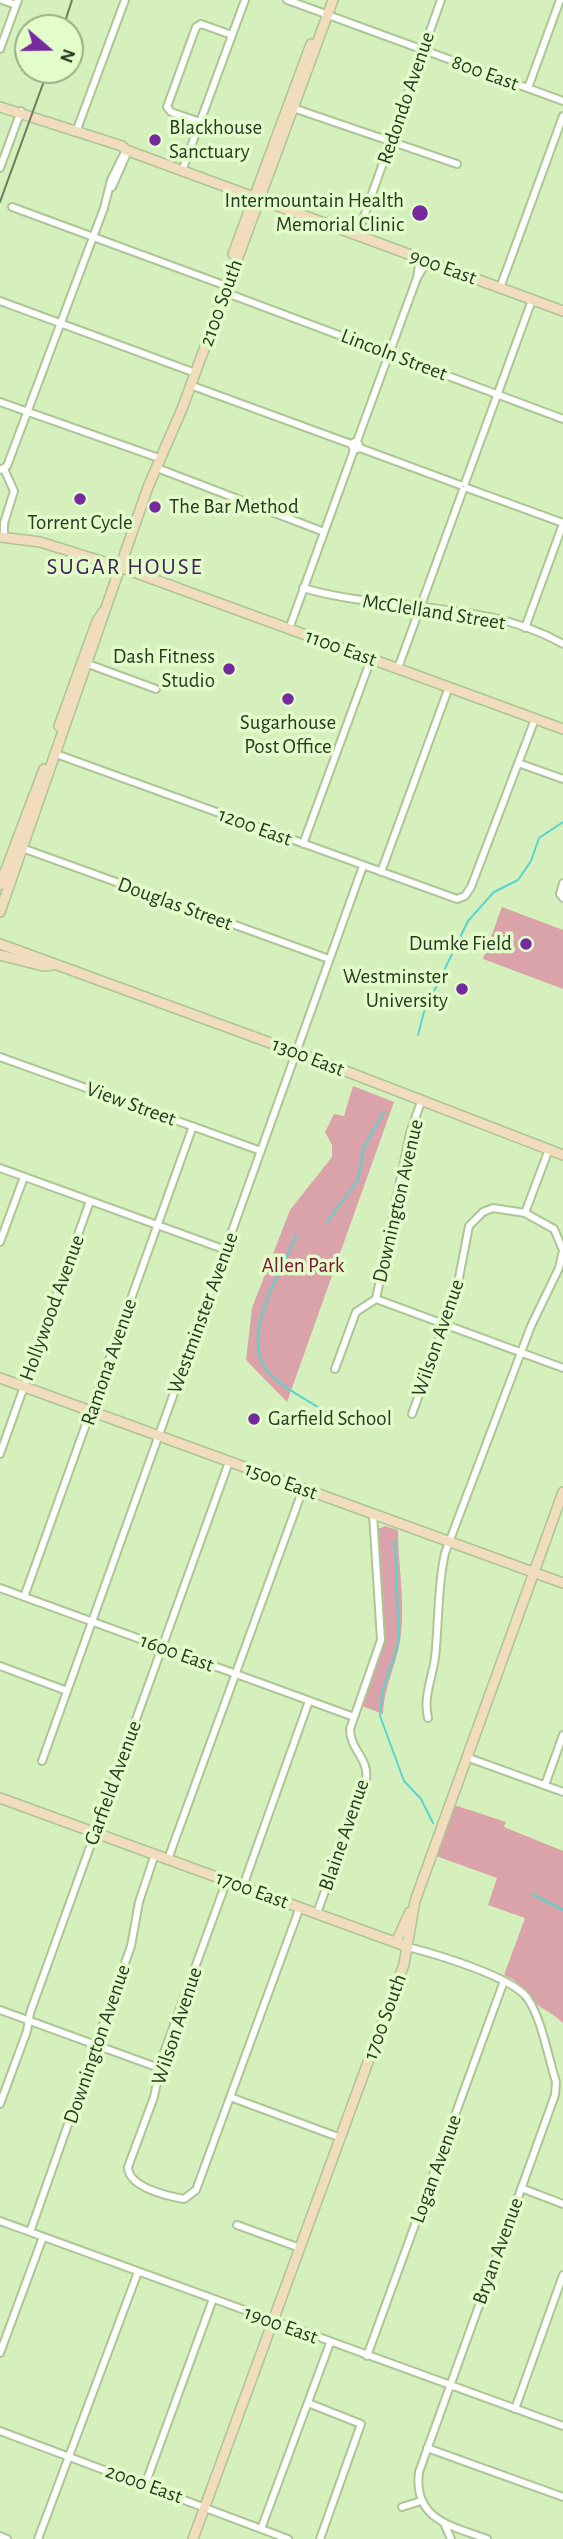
<!DOCTYPE html>
<style>
body{margin:0}
#map{position:relative;width:563px;height:2539px;overflow:hidden;background:#d5f0bd;font-family:"Alegreya Sans",sans-serif}
canvas{display:block}
.north{position:absolute;left:14px;top:14px;width:70px;height:70px;box-sizing:border-box;background:#e2fdca;border:2px solid #9aae88;border-radius:50%;rotate:110deg;font-size:19px;font-weight:700;line-height:28px;text-align:center;color:#2d3824}
.north::after{content:'';display:block;margin:auto;width:24px;height:32px;background:#752b9e;clip-path:polygon(50% 0,100% 100%,50% 72%,0 100%)}
</style>
<div id="map">
<canvas width="563" height="2539"></canvas>
<div class="north">N</div>
</div>
<script>
const ctx = document.querySelector('canvas').getContext('2d');
ctx.lineJoin = 'round';
function paint(path, color) { ctx.fillStyle = color; ctx.fill(path, 'evenodd'); }
function stroke(path, color, width, dash) { ctx.strokeStyle = color; ctx.lineWidth = width; ctx.lineCap = dash ? 'butt' : 'round'; ctx.setLineDash(dash || []); ctx.stroke(path); }
function label(font, color, halo, rows, align = 'center') {
  ctx.font = font + ' "Alegreya Sans",sans-serif'; ctx.lineWidth = 7; ctx.setLineDash([]); ctx.textBaseline = 'middle'; ctx.strokeStyle = halo; ctx.fillStyle = color; for (const [text, x, y, turn = 0] of rows) {
    ctx.save(); ctx.translate(x, y); ctx.rotate((+turn || 0) * Math.PI / 180); ctx.textAlign = isNaN(turn) ? turn : align; if (halo) ctx.strokeText(text, 0, 0); ctx.fillText(text, 0, 0); ctx.restore();
  }
}
const green = new Path2D(`
 M502 907 563 930V989L483 959Z
 M353 1086 394 1102 287 1402 246 1360 252 1308 290 1210 332 1157V1145L325 1132 334 1114 344 1116Z
 M385 1526 398 1530C398 1565 405 1599 401 1634 398 1662 384 1686 383 1714L362 1706 385 1642 378 1529Z
 M454 1805 506 1822 504 1827 563 1851V2023C554 2014 546 2011 536 2004 523 1997 528 1985 504 1975L525 1918 488 1905 497 1878 436 1856Z`);
const stream = new Path2D(`
 M418 1035 424 1012 468 921 494 892 518 880 531 861 539 838 563 822
 M327 1222 358 1180 364 1147 384 1112
 M296 1235C282 1274 235 1338 271 1375 291 1395 318 1403 338 1422
 M395 1540 399 1641 382 1692 380 1716 404 1781 421 1799 433 1823
 M532 1894 563 1910`);
const street = new Path2D(`
 M2 0 16 5
 M287 0 323 13
 M328 15 563 101
 M0 49 18 0
 M528 88 560 0
 M293 108 457 164
 M200 122 171 112 167 107 196 27 201 24 232 35
 M76 132 125 0
 M0 168 21 111
 M182 171 245 0
 M112 187 128 151
 M12 207 221 284
 M357 236 441 0
 M417 278 427 261
 M500 288 563 116
 M224 292 563 419
 M0 301 190 371
 M190 385 351 444
 M0 402 156 457
 M357 441 417 278 420 259
 M360 448 460 485
 M157 468 324 532
 M0 470 7 466 104 208 111 180 126 150
 M465 483 532 300
 M467 488 563 523
 M4 537V523L14 491 4 469
 M303 588C388 613 484 599 563 644
 M525 628 563 524
 M289 629 354 450 351 444 357 441 360 448 354 450
 M88 664 156 689
 M398 668 463 490
 M56 754 457 899 465 896 471 887 535 719
 M518 763 563 779
 M303 844 371 659
 M22 848 329 959
 M381 872 449 687
 M563 883 560 894 563 898
 M0 1057 261 1151
 M0 1168 226 1250
 M525 1213 554 1229 563 1250
 M0 1242 24 1177
 M376 1299 410 1133 421 1102
 M376 1299 563 1368
 M335 1369 356 1312 376 1299
 M412 1414 456 1293 469 1226 483 1212 493 1208 525 1213 549 1149
 M0 1454 90 1201
 M0 1588 354 1717
 M24 1597 193 1126
 M0 1666 67 1691
 M428 1718C423 1698 432 1678 435 1658 439 1623 437 1588 445 1553L531 1326 559 1268 563 1251
 M466 1757 563 1792
 M42 1761 363 866
 M545 1785 563 1735
 M168 1859 303 1489
 M227 1880 162 2058 154 2097 128 2167C128 2187 167 2196 184 2199L196 2190 300 1907
 M243 1886 309 1701
 M317 1913 366 1779C369 1758 350 1750 350 1729L381 1640 373 1514
 M408 1947C435 1954 514 1977 528 1999 542 2020 548 2057 556 2082L555 2095 419 2472C413 2520 452 2526 487 2539
 M0 2010 159 2068
 M230 2097 341 2138
 M0 2104 27 2031 30 2013 229 1462
 M521 2188 563 2204
 M0 2221 563 2426
 M237 2225 300 2248
 M30 2232 131 1946 139 1902 155 1854
 M0 2353 43 2237
 M367 2356 504 1981
 M308 2403 361 2424 320 2539
 M515 2409 563 2275
 M0 2431 288 2539
 M427 2448 563 2497
 M145 2485 213 2299
 M402 2507 421 2501
 M444 2523 451 2539
 M261 2529 330 2343
 M0 2536 7 2539
 M38 2539 138 2272`);
const secondary = new Path2D(`
 M0 107 122 146 126 150 563 311
 M233 254 311 44
 M0 537 40 542 120 567 563 729
 M59 726 97 621 103 612
 M0 885 44 769
 M0 912 148 487 182 409 333 0
 M0 944 317 1060 563 1155
 M0 955 43 966 52 965
 M0 1378 563 1583
 M0 1798 408 1947
 M396 1942 410 1912
 M193 2539 404 1964 415 1901 563 1492`);
const tram = new Path2D(`
 M63 28 72 0
 M0 202 48 70`);
const markers = [
 [155,140,7,"#752b9e"],
 [420,213,9,"#752b9e"],
 [80,499,7,"#752b9e"],
 [155,507,7,"#752b9e"],
 [229,669,7,"#752b9e"],
 [288,699,7,"#752b9e"],
 [526,944,7,"#752b9e"],
 [462,989,7,"#752b9e"],
 [254,1419,7,"#752b9e"]
];
const streetNames = [
 ["800 East",485,73,20],
 ["Redondo Avenue",406,98,-71],
 ["900 East",443,267,20],
 ["2100 South",221,303,-70],
 ["Lincoln Street",394,355,21],
 ["McClelland Street",434,612,9],
 ["1100 East",341,648,20],
 ["1200 East",255,827,20],
 ["Douglas Street",175,904,20],
 ["1300 East",308,1057,21],
 ["View Street",131,1104,20],
 ["Downington Avenue",398,1201,-77],
 ["Hollywood Avenue",52,1308,-70],
 ["Westminster Avenue",203,1313,-70],
 ["Wilson Avenue",438,1338,-71],
 ["Ramona Avenue",109,1362,-71],
 ["1500 East",281,1481,20],
 ["1600 East",177,1653,20],
 ["Garfield Avenue",113,1783,-70],
 ["Blaine Avenue",344,1835,-71],
 ["1700 East",252,1890,20],
 ["1700 South",385,2017,-70],
 ["Wilson Avenue",177,2026,-72],
 ["Downington Avenue",97,2044,-71],
 ["Logan Avenue",436,2169,-70],
 ["Bryan Avenue",498,2251,-70],
 ["1900 East",281,2325,20],
 ["2000 East",144,2484,20]
];
const poiNames = [
 ["Blackhouse",169,128,"left"],
 ["Sanctuary",169,152,"left"],
 ["Intermountain Health",404,201],
 ["Memorial Clinic",404,225],
 ["The Bar Method",169,507,"left"],
 ["Torrent Cycle",80,523,"center"],
 ["Dash Fitness",215,657],
 ["Studio",215,681],
 ["Sugarhouse",288,723,"center"],
 ["Post Office",288,747,"center"],
 ["Dumke Field",512,944],
 ["Westminster",448,977],
 ["University",448,1001],
 ["Garfield School",268,1419,"left"]
];
const parkNames = [
 ["Allen Park",303,1266]
];
const neighbourhoodNames = [
 ["SUGAR HOUSE",125,567]
];
paint(green, '#daa2a9');
stroke(stream, '#59d4ce', 2);
stroke(street, '#acc695', 10);
stroke(secondary, '#acc695', 12);
stroke(street, '#fff', 6);
stroke(secondary, '#f1dcbe', 9);
stroke(tram, '#6c7d5e', 2);
for (const [x, y, r, color] of markers) { const dot = new Path2D(); dot.arc(x, y, r, 0, 2 * Math.PI); ctx.fillStyle = color; ctx.fill(dot); stroke(dot, '#e2fdca', 2.5); }
label('21px', '#2d3824', '#e2fdca', streetNames);
label('21px', '#2d3824', '#e2fdca', poiNames, 'right');
label('21px', '#7c1232', '#e2fdca', parkNames);
ctx.letterSpacing = '2px';
label('23px', '#45235a', '#e2fdca', neighbourhoodNames);
ctx.letterSpacing = '0px';
</script>
